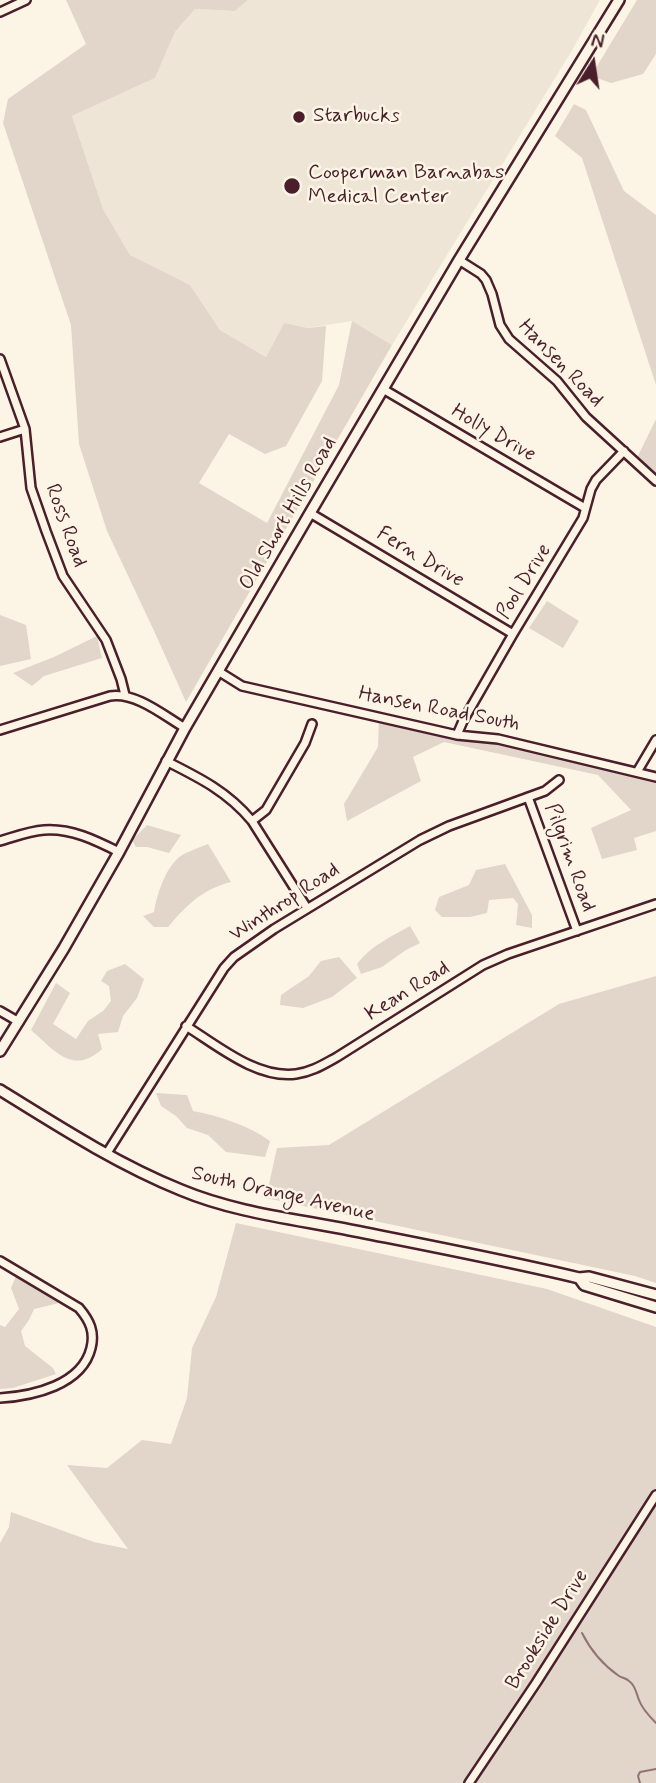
<!DOCTYPE html>
<style>
body{margin:0}
#map{position:relative;width:656px;height:1783px;overflow:hidden;background:#fcf5e5;font-family:Mynerve,sans-serif}
canvas{display:block}
.north{position:absolute;left:558px;top:28px;width:70px;height:70px;-webkit-text-stroke:5px #fcf5e5;paint-order:stroke;rotate:12deg;font-size:19px;font-weight:700;line-height:28px;text-align:center;color:#4a1f2b}
.north::after{content:'';display:block;margin:auto;width:24px;height:32px;background:#4a1f2b;clip-path:polygon(50% 0,100% 100%,50% 72%,0 100%)}
</style>
<div id="map">
<canvas width="656" height="1783"></canvas>
<div class="north">N</div>
</div>
<script>
const ctx = document.querySelector('canvas').getContext('2d');
ctx.lineJoin = 'round';
function paint(path, color) { ctx.fillStyle = color; ctx.fill(path, 'evenodd'); }
function stroke(path, color, width, dash) { ctx.strokeStyle = color; ctx.lineWidth = width; ctx.lineCap = dash ? 'butt' : 'round'; ctx.setLineDash(dash || []); ctx.stroke(path); }
function label(font, color, halo, rows, align = 'center') {
  ctx.font = font + ' Mynerve,sans-serif'; ctx.lineWidth = 5; ctx.setLineDash([]); ctx.textBaseline = 'middle'; ctx.strokeStyle = halo; ctx.fillStyle = color; for (const [text, x, y, turn = 0] of rows) {
    ctx.save(); ctx.translate(x, y); ctx.rotate((+turn || 0) * Math.PI / 180); ctx.textAlign = isNaN(turn) ? turn : align; if (halo) ctx.strokeText(text, 0, 0); ctx.fillText(text, 0, 0); ctx.restore();
  }
}
const built = new Path2D(`
 M248 0H600L571 52 392 345 352 321 308 328 284 323 266 357 220 330 190 285 130 255 103 209 72 116 155 78 175 32 195 9 235 11Z`);
const green = new Path2D(`
 M66 0H248L235 11 195 9 175 32 155 78 72 116 103 209 130 255 190 285 220 330 266 357 284 323 308 328 326 326 322 381 286 446 265 454 229 434 199 483 267 523 339 385 352 321 392 345 186 702 155 633 107 531 79 444 71 325 3 123 8 99 86 44Z
 M637 0H656V54L643 74 611 83 591 76Z
 M574 104 586 110 624 191 656 215V385L582 158 555 136Z
 M656 419V484L635 462Z
 M547 601 579 621 563 648 529 628Z
 M0 615 26 625 31 659 0 666Z
 M97 636 102 658 44 676 32 686 13 673 54 657Z
 M379 716 656 778V831L634 838 637 850 602 859 591 828 631 810 598 775 444 742 413 757 421 781 347 821 344 804 378 747Z
 M147 825 181 835 169 853 147 847H136L132 840Z
 M208 844 231 882C201 890 187 905 168 927H154L143 916 154 912C157 894 164 872 177 859 184 852 199 848 208 844Z
 M505 864 532 915V928L516 925 518 904 513 898 489 900 487 913 470 917H442L435 910 439 897 469 885 476 870Z
 M410 926 420 943 406 950 382 967 361 974 357 964C370 946 391 937 410 926Z
 M339 957 357 978 332 997 303 1008 280 1005 281 995 309 976 321 961Z
 M125 964 144 979 137 998 123 1016 118 1032 98 1034 102 1049C73 1076 54 1050 31 1030L56 983 70 993 53 1024 76 1039 88 1021 103 1011 111 1001 109 986 101 981 107 971Z
 M656 976V1283L635 1276 261 1197 267 1193 277 1148 329 1145 559 1004Z
 M156 1093 187 1095 193 1111C219 1116 248 1125 270 1141L265 1157 226 1152 208 1135 187 1128 176 1116 161 1106Z
 M236 1223 547 1289 656 1327V1783H0V1543L9 1527 11 1512 94 1542 128 1549 67 1465 107 1468 142 1440 171 1444 187 1398 192 1348 216 1297Z
 M16 1276 59 1303 34 1309 29 1320 21 1331 25 1346 53 1368 56 1374 13 1388 0 1389V1325L5 1327 19 1309 11 1288Z`);
const stream = new Path2D(`
 M582 1633C590 1649 603 1665 619 1676 622 1678 626 1678 629 1681 636 1686 636 1693 639 1700 642 1709 650 1717 656 1723
 M640 1783 638 1776 640 1772 656 1769`);
const minor = new Path2D(`
 M0 12 26 0
 M459 260 481 274 486 280 492 294 500 325 509 339 557 381 586 417 656 481
 M0 359 25 429 31 488 46 531 63 576 106 640 121 679 125 695
 M383 389 585 508
 M0 437 25 429
 M310 513 513 634
 M218 671 242 686 457 735 498 739 656 777
 M0 730 110 696C136 692 163 715 185 728
 M457 735 463 721 513 634 583 518 591 489 596 480 624 451
 M166 761C200 778 228 792 252 821L307 908
 M637 772 656 740
 M528 797 577 931
 M252 821 266 810 305 743 312 724
 M0 841C14 837 29 831 44 830 71 828 95 840 119 852
 M0 1011 19 1022
 M186 1026C218 1046 257 1079 296 1074 312 1072 324 1064 337 1057L483 965 508 954 656 904
 M107 1153 224 968 234 957 274 929 420 840 449 826 545 791 559 780
 M0 1261 79 1308C90 1321 95 1332 91 1348 82 1385 33 1396 0 1398
 M469 1783 536 1683 656 1495`);
const major = new Path2D(`
 M0 1051 64 948 119 852 185 728 310 513 459 260 619 0
 M0 1090C58 1126 117 1164 181 1190 231 1211 287 1218 340 1228 420 1244 500 1259 579 1278L589 1277 656 1295
 M579 1278 584 1285 656 1307`);
const markers = [
 [299,117,7,"#4a1f2b"],
 [292,186,9,"#4a1f2b"]
];
const poiNames = [
 ["Starbucks",313,117],
 ["Cooperman Barnabas",308,174],
 ["Medical Center",308,198]
];
const streetNames = [
 ["Hansen Road",560,364,46],
 ["Holly Drive",493,434,30],
 ["Old Short Hills Road",289,514,-60],
 ["Ross Road",65,526,70],
 ["Fern Drive",420,558,31],
 ["Pool Drive",525,582,-58],
 ["Hansen Road South",439,710,11],
 ["Pilgrim Road",569,858,70],
 ["Winthrop Road",285,903,-33],
 ["Kean Road",408,992,-32],
 ["South Orange Avenue",283,1195,13],
 ["Brookside Drive",548,1630,-58]
];
paint(built, '#eee5d7');
paint(green, '#e2d5ca');
stroke(stream, '#917474', 2);
stroke(minor, '#4a1f2b', 12);
stroke(major, '#4a1f2b', 14);
stroke(minor, '#fcf5e5', 7);
stroke(major, '#fcf5e5', 9);
for (const [x, y, r, color] of markers) { const dot = new Path2D(); dot.arc(x, y, r, 0, 2 * Math.PI); ctx.fillStyle = color; ctx.fill(dot); stroke(dot, '#fcf5e5', 2.5); }
label('21px', '#4a1f2b', '#fcf5e5', poiNames, 'left');
label('21px', '#4a1f2b', '#fcf5e5', streetNames);
</script>
